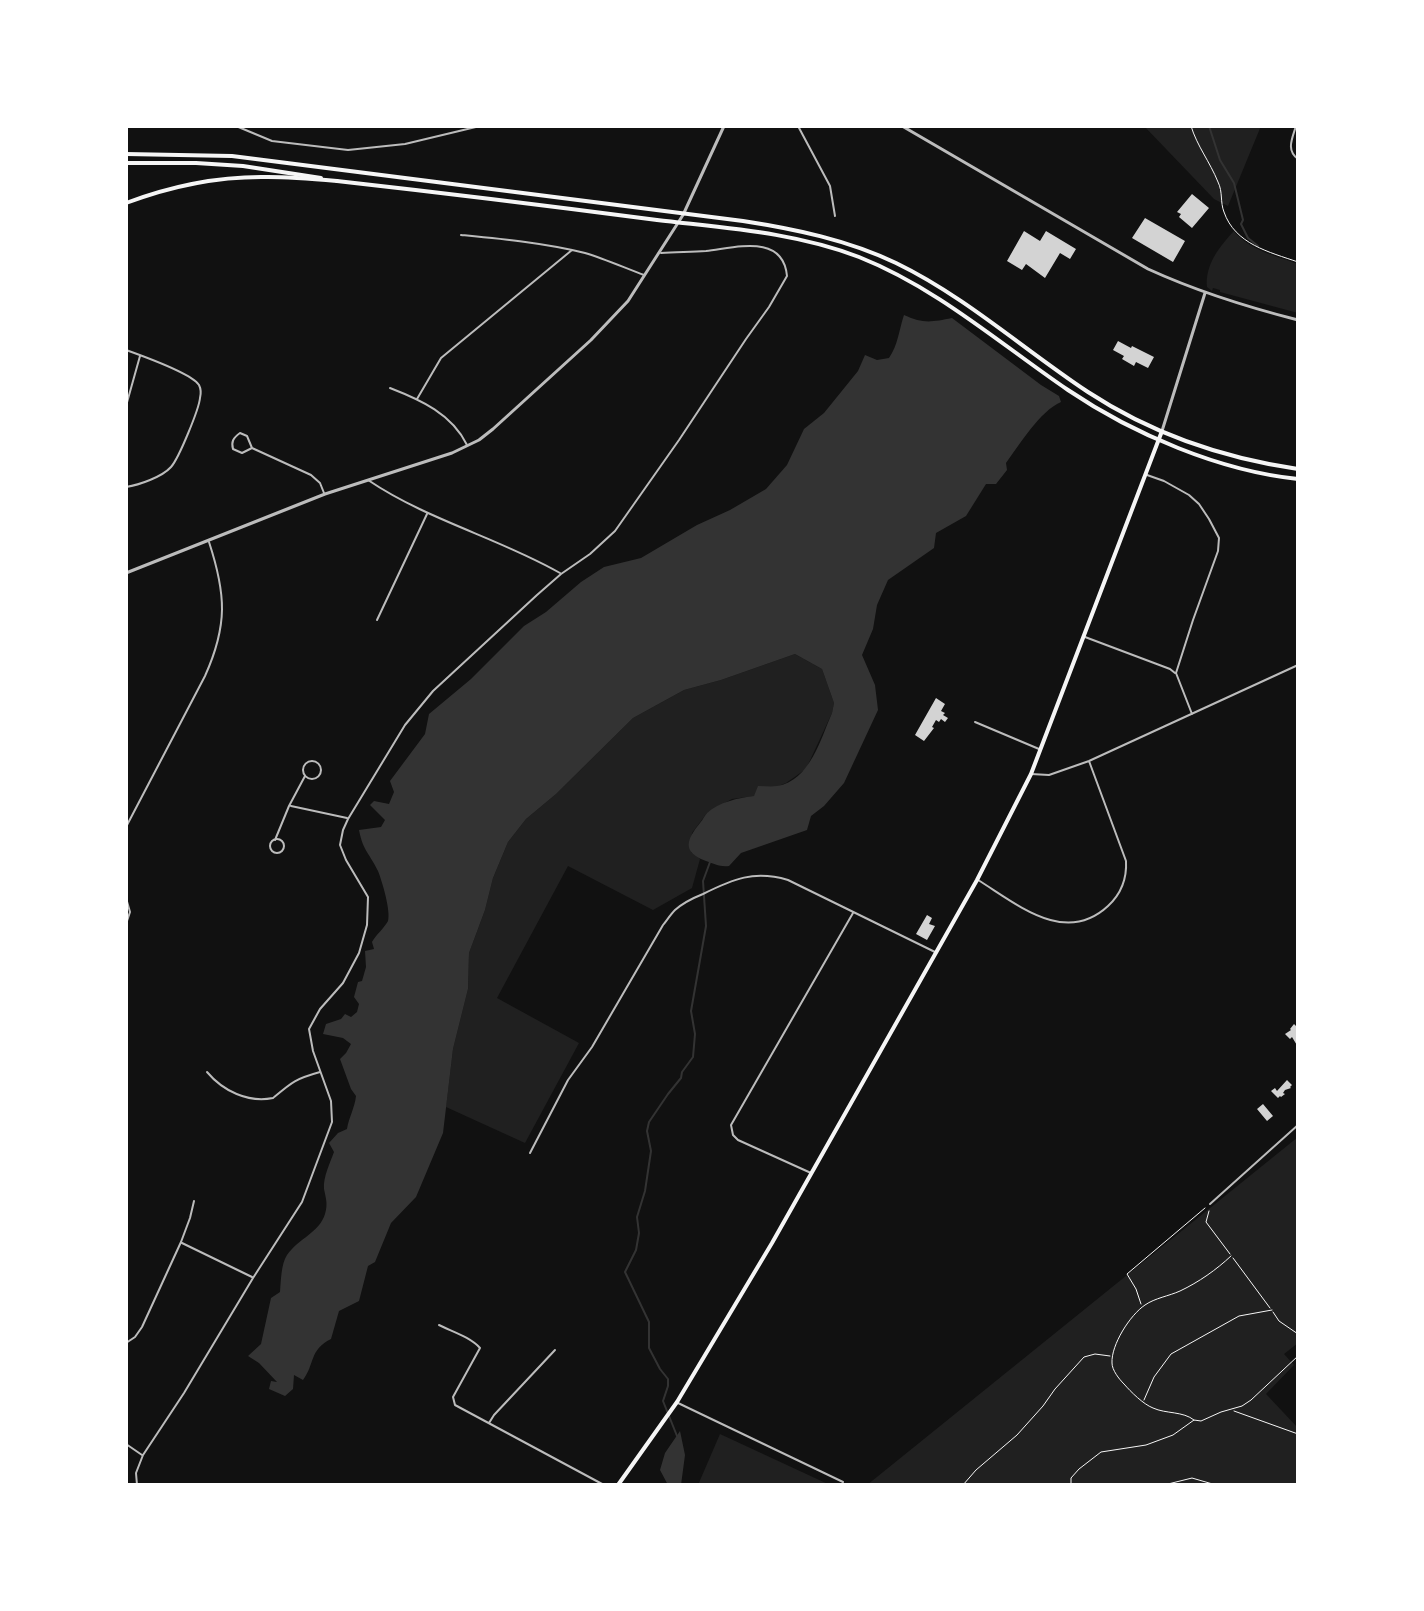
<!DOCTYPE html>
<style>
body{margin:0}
#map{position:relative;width:1424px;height:1611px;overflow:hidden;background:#111;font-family:"PT Sans",sans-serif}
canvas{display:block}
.frame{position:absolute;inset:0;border:128px solid #fff;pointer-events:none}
</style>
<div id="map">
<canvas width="1424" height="1611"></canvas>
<div class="frame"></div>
</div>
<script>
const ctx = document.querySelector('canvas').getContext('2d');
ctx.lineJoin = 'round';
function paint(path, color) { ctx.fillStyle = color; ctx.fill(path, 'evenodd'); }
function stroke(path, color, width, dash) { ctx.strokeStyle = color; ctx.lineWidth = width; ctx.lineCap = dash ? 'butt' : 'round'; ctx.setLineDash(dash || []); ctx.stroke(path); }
const green = new Path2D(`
 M1144 126H1261L1228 206 1214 199Z
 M1234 231C1249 250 1276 256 1298 264V313L1220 292V290L1213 288 1212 291 1207 287C1205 265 1219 247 1234 231Z
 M795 654 822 669 834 703 832 713 806 769 786 783 754 796 732 799 707 813 692 833 691 852 700 859 692 888 653 910 568 866 497 998 579 1043 525 1143 446 1107 453 1049 468 989 469 953 485 910 493 878 508 842 526 819 556 794 633 718 684 690 721 680Z
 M1298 1137V1343L1284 1354 1294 1365 1266 1394 1298 1428V1485H867Z
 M720 1434 830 1485H698Z`);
const water = new Path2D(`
 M904 315C923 324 932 322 952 318L1041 385 1059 396 1061 402C1040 411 1020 444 1006 463L1007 470 996 484H986L966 516 936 533 934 548 888 580 877 605 873 629 862 655 875 685 878 710 844 783 824 806 811 816 807 830 741 853 729 866C719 867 715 864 706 861 681 852 687 839 700 823 703 820 704 816 707 813 719 802 738 798 754 796L758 786C764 786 771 787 777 786 810 781 821 738 832 713L834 703 822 669 795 654 721 680 684 690 633 718 556 794 526 819 508 842 493 878 485 910 469 953 468 989 453 1049 443 1133 416 1197 391 1223 375 1262 368 1266 359 1301 339 1311 331 1339C309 1350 315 1364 303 1380L294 1375 293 1389 285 1396 269 1389 271 1381 277 1382 259 1363 248 1356 261 1344 271 1298 280 1292C281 1281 281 1264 287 1255 299 1238 319 1233 325 1214 328 1204 326 1199 324 1189 323 1177 330 1163 334 1152L329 1143 338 1133 347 1129C349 1117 355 1107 356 1096L351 1089 340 1059 346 1053 351 1044 343 1038 323 1034 326 1024 341 1019 345 1014 351 1017 357 1012 359 1004 354 997 358 982 362 981 366 967 365 951 374 949 372 942C376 935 385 927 388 921 391 911 382 881 378 871 370 854 363 851 359 830L381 827 385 820 370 805 374 801 389 804 394 792 390 781 425 734 429 714 471 679 524 626 546 612 581 582 604 567 641 558 697 525 730 510 766 489 787 465 804 429 824 413 858 371 865 355 877 360 889 358C898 345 899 330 904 315Z
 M680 1431 685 1455 681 1485H668L660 1470 665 1453Z`);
const stream = new Path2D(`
 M1209 126 1220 160 1234 183 1243 220 1241 224 1248 238 1258 246
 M677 1436 663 1401 668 1386V1379L660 1369 649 1348V1322L625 1272 636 1250 639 1233 637 1217 645 1191 651 1151 647 1131 649 1122 668 1094 681 1078 682 1072 693 1057 695 1034 691 1011 706 926 703 881 710 862`);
const building = new Path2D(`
 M1192 194 1209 208 1192 228 1179 217 1181 214 1177 212Z
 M1145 218 1185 241 1173 262 1132 238Z
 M1024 231 1040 241 1046 231 1076 249 1070 259 1060 253 1045 278 1026 264 1022 270 1007 261Z
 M1118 341 1131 348 1132 346 1154 357 1148 368 1136 362 1134 366 1122 359 1124 356 1113 350Z
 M936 698 945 704 941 711 945 713 943 715 948 718 945 722 941 719 939 722 936 720 932 727 934 728 924 741 915 735Z
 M927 915 932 918 929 924 935 926 927 940 916 934Z
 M1294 1024 1298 1028V1047L1292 1037 1290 1039 1285 1034 1291 1030 1290 1029Z
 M1287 1080 1292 1085 1290 1087 1291 1088 1285 1090 1283 1093 1285 1094 1281 1097 1280 1096 1278 1098 1271 1091 1275 1088 1277 1091Z
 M1263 1104 1273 1116 1267 1121 1257 1109Z`);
const path = new Path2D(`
 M1191 126C1197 146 1210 162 1218 182 1223 192 1220 202 1224 212 1235 244 1269 252 1298 262
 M1209 1211 1206 1222 1230 1254
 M1233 1258 1270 1308
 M1141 1304 1136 1289 1127 1274 1205 1208
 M1273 1312 1279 1321 1298 1334
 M1144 1400 1154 1377 1171 1354 1239 1316 1272 1310
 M1234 1411 1298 1434
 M1194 1420C1183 1411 1166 1414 1153 1408 1143 1404 1131 1392 1124 1384 1119 1379 1112 1370 1112 1363 1111 1345 1130 1315 1145 1305 1155 1298 1169 1296 1180 1291 1199 1282 1216 1270 1231 1256
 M963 1485 976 1470 1017 1435 1043 1406 1055 1389 1084 1357 1095 1354 1110 1356
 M1071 1485V1478L1079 1469 1101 1452 1146 1445 1173 1435 1194 1420 1201 1421 1221 1412 1242 1406 1251 1400 1298 1356
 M1164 1485 1192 1478 1216 1485`);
const minor = new Path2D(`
 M236 126 272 141 348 150 405 144 480 126
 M798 126 830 186 835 216
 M1296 126C1292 139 1286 150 1298 159
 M461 235C502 239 545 243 585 253 605 259 625 268 644 275
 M126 350C140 355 192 374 199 385 201 389 201 394 200 398 199 409 179 458 171 467 162 477 139 485 126 487
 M390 388C421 400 452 414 467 445
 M417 399 441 358 572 250
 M126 406 140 356
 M240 433 247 436 252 448 242 453 233 449C231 442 233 438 240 433Z
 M252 448 311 475 320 483 324 493
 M1147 475 1164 481 1189 495 1199 504 1209 519 1219 538 1218 551 1193 620 1176 673 1192 714
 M368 480C427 520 499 538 560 573
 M377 620 427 514
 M1085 637 1170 669 1175 673
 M975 722 1039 749
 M303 770a9 9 0 1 1 18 0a9 9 0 1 1-18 0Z
 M1031 774 1049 775 1089 761 1298 665
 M291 806 347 818
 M126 827 205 676C228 625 226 594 209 542
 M270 846a7 7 0 1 1 14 0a7 7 0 1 1-14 0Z
 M275 840 289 806 305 776
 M978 880C1017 904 1065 946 1108 906 1121 894 1127 879 1126 861L1089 761
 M126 898 130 912 126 924
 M207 1072C223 1091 248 1103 273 1098 292 1082 295 1079 320 1072
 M530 1153 568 1080 592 1047 663 925C667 920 671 914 675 910 683 903 693 898 703 894 733 879 754 870 788 880L935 952
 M811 1173 738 1140 733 1135 731 1125 853 913
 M1210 1204 1298 1125
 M182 1243 252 1277
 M439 1325C453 1332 470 1337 480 1348L453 1397 455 1405 604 1485
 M126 1343 135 1337 142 1327 181 1242 190 1218 194 1201
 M678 1403 843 1482
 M489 1423 494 1415 555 1350
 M126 1444 142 1455
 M137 1485 136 1473 143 1455 184 1393 253 1278 302 1202 332 1122 331 1101 313 1051 309 1029 320 1009 343 983 359 953 367 925 368 897 346 860 340 845 343 830 348 819 405 725 433 691 537 595 561 574 590 554 615 531 679 440 746 339 769 307 787 276C783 233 735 248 706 251 691 252 676 252 661 253`);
const tertiary = new Path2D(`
 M902 126 1148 269C1196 291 1247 307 1298 320
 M1162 431 1205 293
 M126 573 325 494 452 453 479 440 493 429 591 340 628 301 683 215 724 126`);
const primary = new Path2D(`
 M618 1485 677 1402 772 1243 977 880 1031 774 1162 431`);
const trunk = new Path2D(`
 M126 154 232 156 743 221C795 229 848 240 896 263 966 297 1023 349 1088 392 1152 434 1223 458 1298 469
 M126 163H196L243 166 321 178
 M337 181C444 193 550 206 657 220 724 228 794 232 859 257 937 288 999 343 1068 390 1133 434 1220 471 1298 479`);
const motorway = new Path2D(`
 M126 203C171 186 220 176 268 177 291 177 314 179 337 181`);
paint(green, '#202020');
paint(water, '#333');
stroke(stream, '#333', 2);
paint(building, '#d3d3d3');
stroke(path, '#f5f5f5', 1);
stroke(minor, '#bcbcbc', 2);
stroke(tertiary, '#bcbcbc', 3);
stroke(primary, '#f5f5f5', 4);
stroke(trunk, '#f5f5f5', 4);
stroke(motorway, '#f5f5f5', 4);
</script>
